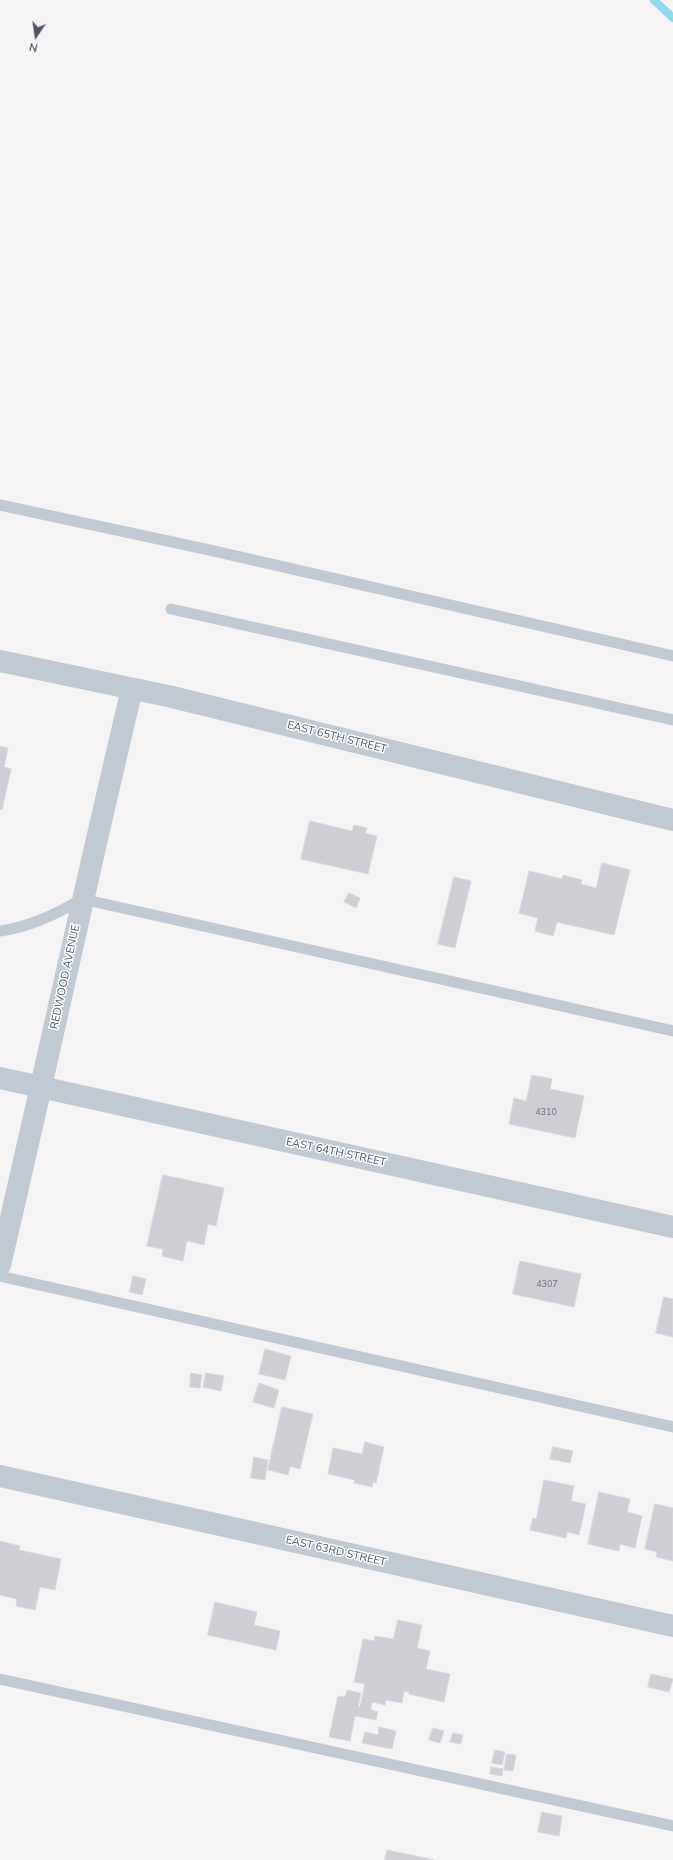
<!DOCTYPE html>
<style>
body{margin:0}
#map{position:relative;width:673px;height:1860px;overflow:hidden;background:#f5f3f3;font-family:Mulish,sans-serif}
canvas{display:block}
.north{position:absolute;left:16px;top:16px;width:40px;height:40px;-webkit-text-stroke:3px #fff;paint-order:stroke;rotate:193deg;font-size:11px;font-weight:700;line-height:16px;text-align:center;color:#4a5661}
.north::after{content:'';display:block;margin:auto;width:14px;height:18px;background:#4a5661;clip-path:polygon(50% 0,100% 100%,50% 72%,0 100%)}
</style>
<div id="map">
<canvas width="673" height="1860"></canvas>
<div class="north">N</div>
</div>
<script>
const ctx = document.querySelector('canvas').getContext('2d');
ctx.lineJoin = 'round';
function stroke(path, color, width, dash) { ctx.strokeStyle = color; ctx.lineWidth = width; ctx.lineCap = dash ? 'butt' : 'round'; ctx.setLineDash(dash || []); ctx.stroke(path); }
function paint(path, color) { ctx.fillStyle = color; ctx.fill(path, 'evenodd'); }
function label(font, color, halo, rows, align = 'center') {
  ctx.font = font + ' Mulish,sans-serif'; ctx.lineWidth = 3; ctx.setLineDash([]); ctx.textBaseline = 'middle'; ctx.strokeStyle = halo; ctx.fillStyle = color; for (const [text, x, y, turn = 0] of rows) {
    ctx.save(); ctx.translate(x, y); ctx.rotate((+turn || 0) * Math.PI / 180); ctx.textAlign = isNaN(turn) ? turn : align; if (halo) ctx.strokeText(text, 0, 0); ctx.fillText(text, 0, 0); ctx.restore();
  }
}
const stream = new Path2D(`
 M654 0 673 18`);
const building = new Path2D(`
 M0 746 8 748 4 767 11 769 2 810 0 809Z
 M310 821 352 831 354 825 367 828 365 833 377 836 368 874 301 859Z
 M602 863 630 870 614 935 557 922 553 936 535 931 538 918 519 913 529 871 562 879 563 875 582 880 581 884 596 888Z
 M454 877 471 881 455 948 438 944Z
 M349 893 360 898 356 908 344 902Z
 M532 1075 552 1079 550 1089 584 1096 575 1138 509 1124 514 1098 526 1101Z
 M163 1175 224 1188 216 1226 208 1224 204 1245 187 1241 183 1261 162 1256 163 1249 147 1246Z
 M520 1261 581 1274 574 1307 513 1294Z
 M133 1276 146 1279 142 1295 130 1292Z
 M664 1297 673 1299V1337L656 1333Z
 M265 1349 291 1356 285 1380 259 1374Z
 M191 1373 202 1375 200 1388 190 1387Z
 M206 1373 224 1376 221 1391 203 1387Z
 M259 1383 279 1390 274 1408 253 1402Z
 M282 1407 313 1414 300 1469 290 1466 288 1475 268 1470Z
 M365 1442 384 1447 376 1483 373 1482 372 1487 354 1483 355 1480 328 1474 333 1448 362 1454Z
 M553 1447 573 1451 570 1463 550 1459Z
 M254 1457 268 1460 265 1480 251 1478Z
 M544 1480 574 1486 571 1501 586 1504 579 1535 567 1532 566 1538 530 1530 533 1518 536 1519Z
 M599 1492 630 1499 627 1512 642 1516 635 1548 620 1544 619 1551 588 1544Z
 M655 1504 673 1508V1561L656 1557 657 1552 645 1549Z
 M0 1541 20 1546 19 1550 61 1559 55 1590 40 1587 35 1610 16 1606 17 1599 0 1595Z
 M215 1602 257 1612 254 1625 280 1631 276 1650 208 1635Z
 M398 1620 422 1625 417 1648 430 1651 426 1669 450 1674 444 1702 409 1694V1692L404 1691 402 1703 386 1700 385 1705 372 1702 371 1710 378 1712 376 1720 355 1716 350 1741 329 1737 338 1696 345 1697 347 1690 361 1693 358 1707H360L365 1684 354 1682 363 1639 374 1641 375 1636 393 1639Z
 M651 1674 673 1679 669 1692 648 1687Z
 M379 1727 396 1731 392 1749 362 1743 365 1732 378 1735Z
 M433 1728 444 1731 440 1743 429 1740Z
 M453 1733 463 1735 461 1744 450 1742Z
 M495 1750 505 1752 502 1765 492 1763Z
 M507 1754 516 1755 513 1771 504 1770Z
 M491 1767 503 1769 502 1776 490 1774Z
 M542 1812 562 1816 559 1836 538 1832Z
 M387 1850 434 1860H385Z`);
const service = new Path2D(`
 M0 505 205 549 673 656
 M171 609 673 720
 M0 931C30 927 57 914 82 899L673 1031
 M0 1276 673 1427
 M0 1679 673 1826`);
const minor = new Path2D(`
 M0 661 168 696 673 820
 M0 1078 673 1227
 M0 1265C45 1073 86 881 132 689
 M0 1476 673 1626`);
const numberNames = [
 ["4310",546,1112],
 ["4307",547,1284]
];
const streetNames = [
 ["EAST 65TH STREET",337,737,14],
 ["REDWOOD AVENUE",65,977,-78],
 ["EAST 64TH STREET",336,1152,12],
 ["EAST 63RD STREET",336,1551,13]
];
stroke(stream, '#90daee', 8);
paint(building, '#cdcfd5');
stroke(building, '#d7d9de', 1);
stroke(service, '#c1cad2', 11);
stroke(minor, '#c1cad2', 22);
label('9px', '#6b747e', null, numberNames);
label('11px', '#4a5661', '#fff', streetNames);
</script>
